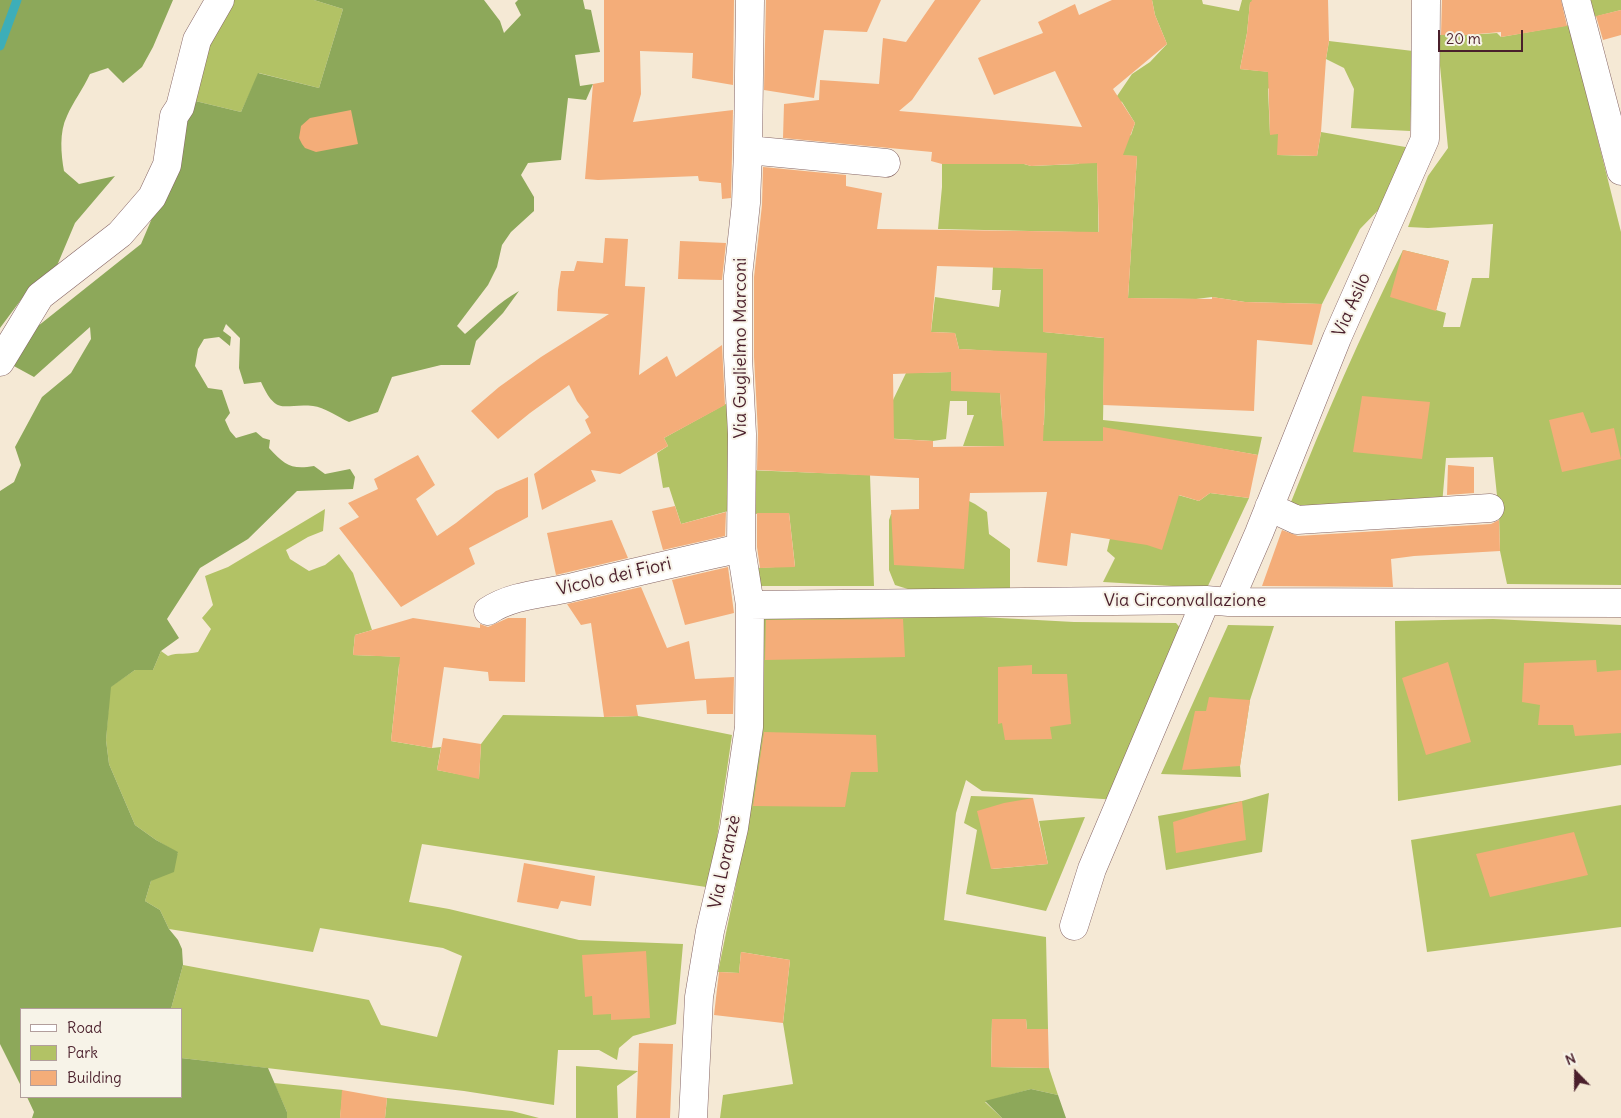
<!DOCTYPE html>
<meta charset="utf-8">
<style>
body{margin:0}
#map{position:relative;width:1621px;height:1118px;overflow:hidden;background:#f5e9d5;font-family:Delius,sans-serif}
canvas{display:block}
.legend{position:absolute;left:20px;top:1008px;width:162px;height:90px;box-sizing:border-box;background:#f7f3e8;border:1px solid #b29e9c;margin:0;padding:6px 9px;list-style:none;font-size:15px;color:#4a1f2b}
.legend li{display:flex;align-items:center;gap:10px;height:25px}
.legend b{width:25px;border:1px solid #b29e9c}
.north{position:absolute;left:1551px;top:1048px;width:50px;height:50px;-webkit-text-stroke:4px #f7f3e8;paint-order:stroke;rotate:338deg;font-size:14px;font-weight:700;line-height:20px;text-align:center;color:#4a1f2b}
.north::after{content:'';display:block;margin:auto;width:18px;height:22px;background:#4a1f2b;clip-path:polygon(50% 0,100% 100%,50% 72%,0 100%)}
.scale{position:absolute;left:1438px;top:30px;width:85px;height:22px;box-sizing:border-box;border:2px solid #4a1f2b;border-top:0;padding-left:6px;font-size:15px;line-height:18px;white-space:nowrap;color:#4a1f2b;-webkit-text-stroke:4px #f7f3e8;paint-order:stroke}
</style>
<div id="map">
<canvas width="1621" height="1118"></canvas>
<ul class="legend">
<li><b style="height:6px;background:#fff"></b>Road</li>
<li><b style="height:14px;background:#b2c265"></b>Park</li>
<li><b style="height:14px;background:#f4ad79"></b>Building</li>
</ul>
<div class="north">N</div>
<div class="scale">20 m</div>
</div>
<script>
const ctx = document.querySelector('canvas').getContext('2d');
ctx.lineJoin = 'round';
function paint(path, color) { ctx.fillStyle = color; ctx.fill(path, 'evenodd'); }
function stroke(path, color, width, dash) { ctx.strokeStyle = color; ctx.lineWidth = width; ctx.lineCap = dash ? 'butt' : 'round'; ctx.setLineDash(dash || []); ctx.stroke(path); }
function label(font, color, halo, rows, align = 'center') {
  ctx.font = font + ' Delius,sans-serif'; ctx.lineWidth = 4; ctx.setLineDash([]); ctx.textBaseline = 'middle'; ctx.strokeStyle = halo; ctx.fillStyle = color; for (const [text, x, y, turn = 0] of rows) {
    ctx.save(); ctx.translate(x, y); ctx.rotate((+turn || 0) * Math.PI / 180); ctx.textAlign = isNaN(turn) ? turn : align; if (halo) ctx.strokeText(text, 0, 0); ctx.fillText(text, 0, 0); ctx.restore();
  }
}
const green = new Path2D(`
 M229 0H314L343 9 319 88 259 73 241 112 187 99Z
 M1152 0H1202L1203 4 1239 11 1242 0H1269L1250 3 1247 33 1240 69 1282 73 1268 89 1270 134H1278V155L1317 156 1321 132 1411 148 1390 198 1360 229 1322 304 1245 302 1212 297 1196 299 1128 298 1137 156 1097 155 1100 307 1075 294 1076 232 938 229 942 187V164H1024L1031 166 1079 164 1078 153 1131 135 1135 123 1122 102 1115 99 1132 74 1150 62 1167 44 1155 15Z
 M1587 0H1621V10L1590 18Z
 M1569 25 1621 232V585L1507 584 1500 551 1499 515 1493 457 1446 458 1442 505 1289 507C1324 419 1361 334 1403 250L1449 261 1436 310 1446 313 1443 327H1460L1472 278H1489L1493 224 1428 228 1408 227 1428 176 1448 148 1437 35H1466L1497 33 1501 37Z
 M1329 41 1413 51 1410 131 1351 128 1354 89 1344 68 1326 59Z
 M993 267 1046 269 1043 293 1044 332 1123 340 1104 370 1103 420 1262 437 1258 455 1165 439 1162 448 1078 441H1038L1004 446H963L974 415H967V401H950L946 439 933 441 882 438 893 400 906 373 951 372 1000 393 1002 421 1044 425 1046 354 959 349 955 333 931 332 935 297 999 307 1001 290H992Z
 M733 400 732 510 681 524 669 487 663 488 657 453 668 446 664 438Z
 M747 470 870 475 874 586H759L756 568 795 566 789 513 750 514Z
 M1154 488 1199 501 1210 493 1249 498 1207 588 1103 582 1115 558 1107 551 1118 505Z
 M959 496 975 504 987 512 989 534 1010 549V588L911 590 895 585 889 570V520L891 514 960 515Z
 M325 509 323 531 308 537 286 550 290 559 309 571 325 565 339 554 353 573 372 630 355 635 353 655 408 657 399 665 391 741 432 748 441 747 437 770 479 778 481 744 503 715 604 717 638 716 732 735 716 845 706 887 422 844 409 902 449 909 579 940 683 944 676 1024 633 1036 619 1048 617 1060 599 1050H558L554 1105 464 1091 181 1058V1009H171L183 965 369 1000 381 1025 437 1037 462 956 443 948 320 928 313 952 169 929 160 910 145 901 151 881 178 853 156 840 135 825 109 764 106 740 110 687 135 670H153L161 651 168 656C178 652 187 655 198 652L211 629 202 618 213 605 205 576 228 567Z
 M963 616 1074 622 1176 623 1182 630 1118 800 982 791 966 780 956 813 944 920 1046 937 1048 1029H1027L1026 1019H992L991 1067 1049 1068 1058 1095 1031 1089 985 1102 1002 1118H720L723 1095 793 1084 783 1023 790 960 741 952 739 973 718 972 735 889 749 806 758 617Z
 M1493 619 1621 625V765L1398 801 1395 621Z
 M1228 625 1274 626 1250 700 1240 766 1241 777 1161 774Z
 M1269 793 1262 852 1166 870 1158 816 1242 801Z
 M971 796 1033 798 992 869 1048 864 1039 821 1085 817 1046 911 966 894 977 830 964 823Z
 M1621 805V927L1427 952 1411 840Z
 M576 1066 638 1071 617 1086 618 1118H576Z
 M274 1083 343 1090 340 1118H287V1112Z
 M387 1098 512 1111 539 1118H385Z`);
const forest = new Path2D(`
 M0 0H173L153 47 142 67 123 83 108 68 90 74C83 89 73 102 67 116 59 132 61 154 64 171L79 184 115 176 75 223 56 268 32 285 0 328Z
 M314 0H484L500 21 504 33 521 15 515 3 518 0H583L585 9 591 10 600 52 575 55 580 86 593 84 586 100 568 98 561 160 528 163 521 175 534 197V211L511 232 502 245 497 267 488 285 457 326 465 334C483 319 499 302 519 291L503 313 476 341 470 365H441L392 377 378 412 349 422C338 417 324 407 313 406 283 403 277 417 261 382L244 384 239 368 240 338 226 324 223 331 231 337 230 346 219 337 204 339 198 349 195 366 208 388 222 390 230 413 225 420 230 431 236 438 256 432 263 438 270 440 269 448C285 465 291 470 314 466L325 474 350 469 355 477 353 489 297 491 248 539 200 568 167 619 179 638 161 651 153 670H135L111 687 106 740 109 764 135 825 156 840 178 852 174 872 151 881 145 901 160 910 169 929 178 940 182 949 183 965 171 1009H21V1086L0 1044V491L14 482 21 465 15 447 42 397 71 373 91 339 90 327 34 377 12 365 38 326 141 244 184 143 187 99 241 112 258 73 319 88 343 9Z
 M181 1058 268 1068 287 1112V1118H32L34 1112 27 1097H181Z
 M1031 1089 1058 1095 1066 1118H1002L985 1101Z`);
const stream = new Path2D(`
 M0 46 17 0`);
const building = new Path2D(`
 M604 0H734L733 85 692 78 693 53 640 51 641 94 633 122 733 110 731 198 722 199 721 183 699 181 698 176 598 180 585 179 593 84 604 82Z
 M766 0H881L867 32 824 30 814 98 764 90Z
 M935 0H981L912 100 899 111 1082 127 1055 71 994 95 978 58 1043 33 1038 22 1075 4 1079 15 1112 0H1152L1155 15 1167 44 1113 89 1135 123 1123 155 1137 156 1128 298 1212 299V297L1245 302 1322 304 1312 345 1257 340 1254 411 1103 405 1104 338 1043 332V269L937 266 931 332 955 333 959 349 1047 353 1043 441H1103V427L1258 455 1249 498 1210 493 1199 501 1179 495 1162 550 1147 545 1071 533 1067 566 1037 562 1047 492 970 493 964 569 894 565 891 510 919 509V478L757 470 758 433 754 357V277L762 205 763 167 846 175V186L882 193 877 229 1099 232 1097 163 1031 166 1024 164H942L931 161 932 152 783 138 784 104 819 100 820 80 879 84 883 38 906 42ZM951 372V391L1000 393 1004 446 933 447V441L894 439 893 374Z
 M1252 0H1328L1329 41 1326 59 1321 132 1317 156 1277 155 1278 134 1270 135 1268 72 1240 69 1247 33 1250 2H1251Z
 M1442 0H1561L1567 26 1501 37V32L1466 35H1441Z
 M1621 10V35L1603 40 1596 16Z
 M351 110 358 144 316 152 305 148 302 144 299 138 301 126 310 118Z
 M605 238 628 239 625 286 645 287 639 375 667 356 676 377 722 345 725 405 664 438 668 446 620 474 591 470 596 481 542 510 534 474 591 433 585 420 589 417 577 401 569 385 530 413 498 439 471 411 499 387 541 357 609 314 557 311 558 290 561 271H574L577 261 603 263Z
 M680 241 726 243 722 280 678 279Z
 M1403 250 1449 261 1436 311 1390 297Z
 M1362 396 1430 402 1422 459 1353 452Z
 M1583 412 1591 433 1614 428 1621 459 1562 472 1549 420Z
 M418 455 435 485 416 499 437 536 456 523 496 491 528 477V517L469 548 475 564 401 607 339 528 359 517 348 503 378 489 374 479Z
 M1448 465 1474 467V493L1447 495Z
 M675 506 681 524 726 512 725 536 663 550 652 511Z
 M757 513H789L795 567 760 568 757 547Z
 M612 520 628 558 556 575 547 533Z
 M1499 520 1500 551 1414 556 1391 559 1393 587 1262 586 1282 530 1298 536 1491 524Z
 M728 567 734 613 685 625 672 580Z
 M641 587 667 648 689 641 695 679 734 677 733 714H707L706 700 636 705 638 716 604 717 591 623 581 625 567 604Z
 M413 618 480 628V624L488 627 508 618H526L525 682 489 681 488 672 444 667 432 748 391 741 400 657 353 655 355 635Z
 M903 619 905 657 765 660 766 620Z
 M1596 660 1597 672 1621 670V733L1575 736 1573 725H1538L1540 705 1522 702 1524 663Z
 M1448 662 1471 742 1426 755 1402 678Z
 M1032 665V674H1067L1071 724 1050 727 1052 739 1005 740 1002 723 998 724V667Z
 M1209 697 1250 700 1240 766 1182 770 1195 711H1206Z
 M764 732 876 735 878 772H851L845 807 753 806Z
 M443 738 481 744 479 779 437 770Z
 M1033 798 1048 864 991 869 977 811 1004 803Z
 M1242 801 1246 840 1176 853 1173 822Z
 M1574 832 1588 875 1490 897 1476 854Z
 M524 863 595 876 591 906 561 901 558 909 517 902Z
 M646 951 650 1018 611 1020V1014L593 1015 592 996 585 997 582 955Z
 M741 952 790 960 783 1023 714 1015 719 972 739 973Z
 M992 1019H1026L1027 1029H1048L1049 1068 991 1067Z
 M639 1043 673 1044 670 1118H636Z
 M342 1090 387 1098 385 1118H340Z`);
const minor = new Path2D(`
 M1576 0 1621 171
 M748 150 886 163
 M0 362 40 296 120 234 152 197 167 165 174 116 180 107 197 40 220 0
 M1269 507 1297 520 1490 508
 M1229 602 1259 533 1337 338 1425 139 1426 0
 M750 605 1206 600 1229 602 1621 603
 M488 611C512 595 542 594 569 588 626 574 684 561 741 548
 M1074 926 1092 869 1206 600
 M693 1118 699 997 710 931 734 828 749 727 750 605 741 548 742 434 738 357V276L746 203 748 150 750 0`);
const streetNames = [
 ["Via Asilo",1352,305,-66],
 ["Via Guglielmo Marconi",741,348,-90],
 ["Vicolo dei Fiori",614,577,-13],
 ["Via Circonvallazione",1185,601],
 ["Via Loranzè",725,862,-78]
];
paint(green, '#b2c265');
paint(forest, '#8da85a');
stroke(stream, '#3daeb8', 9);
paint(building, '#f4ad79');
stroke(minor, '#866666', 29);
stroke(minor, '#fff', 28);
label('18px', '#4a1f2b', '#f7f3e8', streetNames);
</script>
